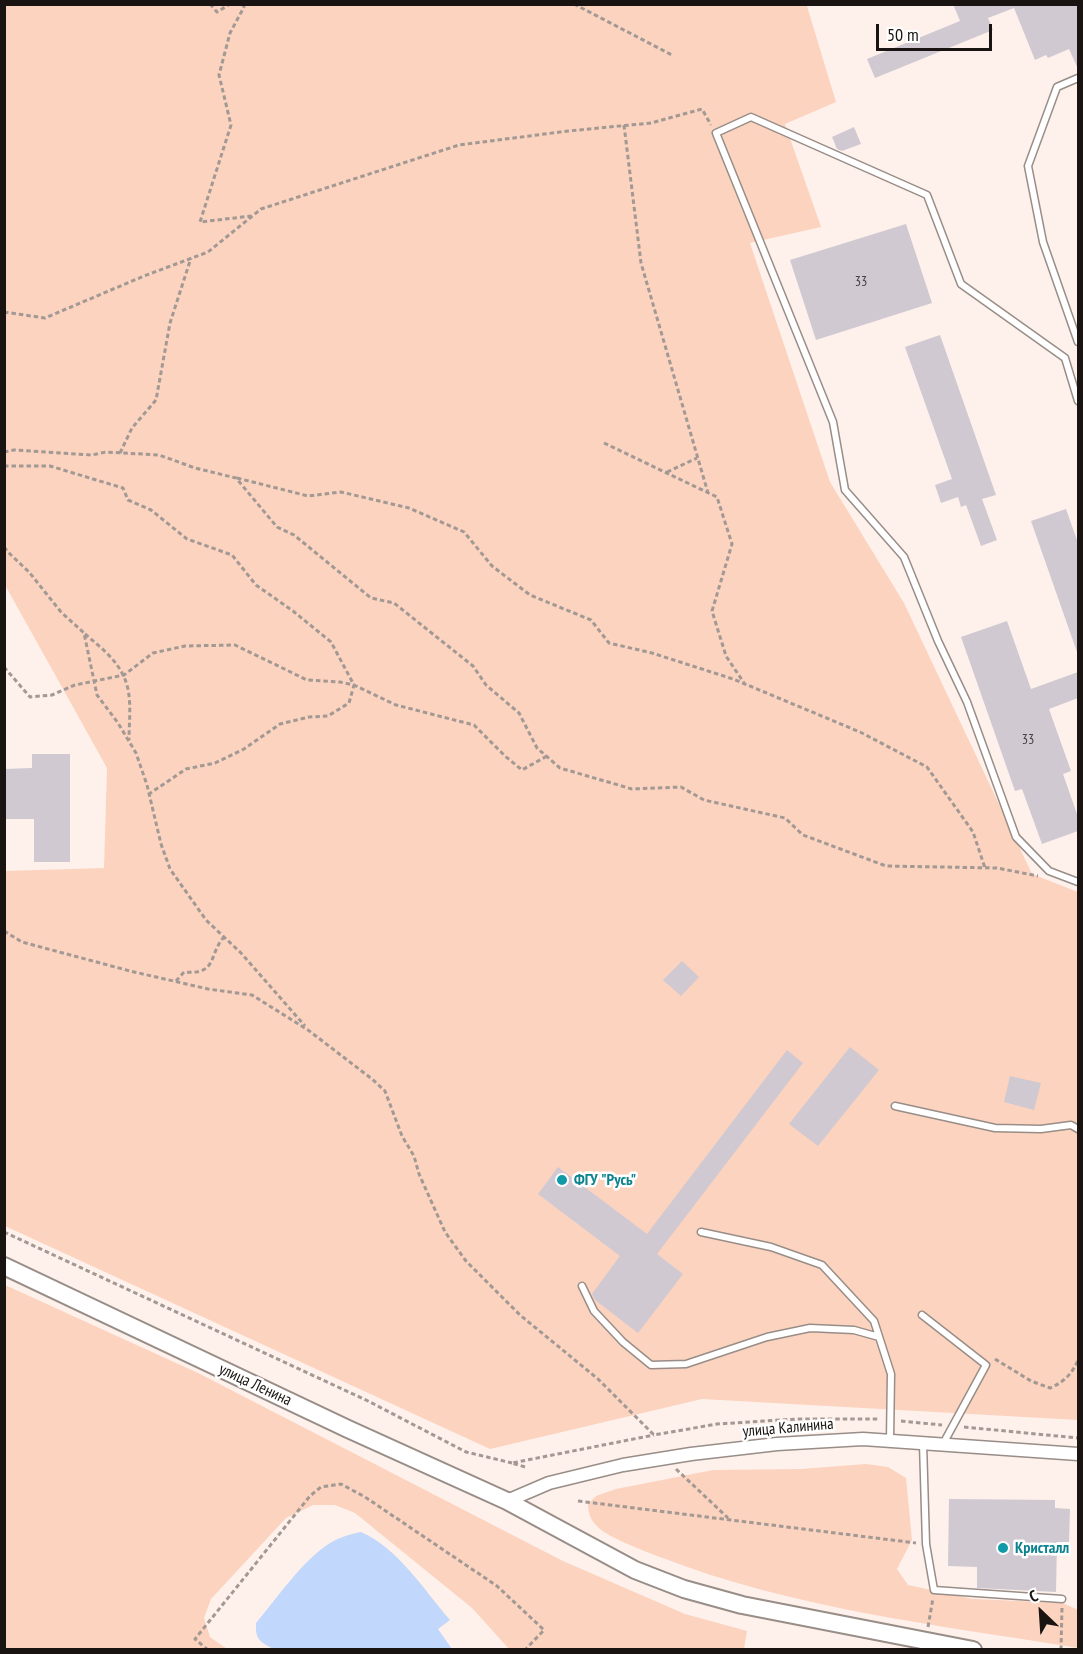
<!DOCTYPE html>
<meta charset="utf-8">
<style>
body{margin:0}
#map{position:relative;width:1083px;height:1654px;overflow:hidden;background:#fef1eb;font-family:"PT Sans Narrow",sans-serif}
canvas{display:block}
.frame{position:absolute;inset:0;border:6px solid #191412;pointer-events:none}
.north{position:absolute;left:1011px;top:1582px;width:60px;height:60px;-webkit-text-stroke:4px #fff;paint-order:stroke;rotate:335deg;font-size:16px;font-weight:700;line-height:24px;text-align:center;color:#191412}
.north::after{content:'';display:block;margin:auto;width:21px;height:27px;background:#191412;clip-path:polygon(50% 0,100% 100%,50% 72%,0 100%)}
.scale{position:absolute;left:876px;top:24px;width:116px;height:27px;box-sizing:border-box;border:3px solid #191412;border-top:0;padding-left:8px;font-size:18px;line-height:21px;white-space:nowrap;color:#191412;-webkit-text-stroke:4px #fff;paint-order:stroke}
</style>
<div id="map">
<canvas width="1083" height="1654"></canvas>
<div class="frame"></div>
<div class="north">С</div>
<div class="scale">50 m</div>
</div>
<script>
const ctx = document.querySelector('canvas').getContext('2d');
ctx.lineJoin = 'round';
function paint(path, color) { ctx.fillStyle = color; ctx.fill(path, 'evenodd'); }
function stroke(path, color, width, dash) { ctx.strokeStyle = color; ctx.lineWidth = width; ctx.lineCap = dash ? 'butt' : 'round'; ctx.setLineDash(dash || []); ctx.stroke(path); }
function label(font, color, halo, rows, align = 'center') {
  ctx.font = font + ' "PT Sans Narrow",sans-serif'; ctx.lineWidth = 5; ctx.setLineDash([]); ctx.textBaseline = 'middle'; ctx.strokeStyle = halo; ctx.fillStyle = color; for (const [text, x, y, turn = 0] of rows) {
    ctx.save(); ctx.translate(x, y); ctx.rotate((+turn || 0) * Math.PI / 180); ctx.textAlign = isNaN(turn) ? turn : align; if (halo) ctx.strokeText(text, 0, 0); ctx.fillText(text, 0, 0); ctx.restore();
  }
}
const green = new Path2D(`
 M5 5H808L807 6 836 102 785 124 821 227 750 243 830 482 904 603 1032 874 1078 892V1420L702 1399 490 1449 5 1226V871L104 868 107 768 5 585Z
 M5 1285 198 1373 563 1561 685 1614 747 1631 744 1649H509L472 1608 355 1513 335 1505H313L286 1518 211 1599 204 1618 210 1637 227 1649H5Z
 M866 1464 888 1467 906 1478 912 1540 897 1569 908 1585 973 1599 1063 1603 1078 1610V1648C938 1625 794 1609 660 1557 646 1552 608 1537 599 1528 591 1521 588 1514 588 1504L596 1496 616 1489 713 1470 801 1469Z`);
const water = new Path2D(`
 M361 1532C397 1547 425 1591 450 1620L438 1629 452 1649 275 1650C261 1642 255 1641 256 1623 278 1597 302 1561 330 1543 340 1537 351 1534 361 1532Z`);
const building = new Path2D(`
 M953 4H1078V69L1069 49 1048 58 1046 55 1035 60 1014 8 988 18 993 30 875 78 867 59 960 21Z
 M854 127 861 144 842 151 837 149 832 137Z
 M906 224 932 303 816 340 790 260Z
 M940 335 996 495 982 499 997 540 981 546 966 505 961 507 958 497 941 503 935 485 952 479 905 347Z
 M1066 509 1078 543V651L1077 652 1031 521Z
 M1007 621 1031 689 1078 672V698L1049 709 1071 771 1063 774 1078 817V831L1042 844 1022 789 1015 791 961 637Z
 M32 754H70V862H34V819H4V769L32 768Z
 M682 961 699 977 681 996 663 980Z
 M850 1047 879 1070 818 1146 789 1124Z
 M787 1050 803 1063 657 1254 683 1274 638 1333 595 1300 592 1294 620 1256 538 1194 558 1167 647 1234Z
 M1010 1076 1041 1083 1034 1110 1004 1102Z
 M949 1499 1055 1500V1508L1070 1509 1069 1542H1057L1056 1592 977 1588V1567L948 1566Z`);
const path = new Path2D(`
 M210 4 217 12 230 4
 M242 4 244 7 230 33 219 75 231 125 200 222 251 216
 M574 4 672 55
 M624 125 641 263 708 493
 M4 312 45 318 144 276 208 252 261 209 459 145 568 131 651 123 702 109 711 125
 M604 443 717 497 732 544 712 611 726 656 744 683
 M4 452 14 450 92 455 106 452 159 455 195 468 236 478 277 527 294 535 371 598 394 603 473 666 486 685 519 713 537 748 560 768 632 789 681 787 704 800 785 818 803 835 886 866 997 868 1038 876
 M120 453 132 428 156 400 170 323 191 258
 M4 466H50L123 488 128 500 151 510 187 539 232 555 256 585 293 611 331 642 354 685 396 705 474 725 505 756 522 770 547 756
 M667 472 697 458
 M237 478 308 496 341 492 409 508 464 532 492 566 530 595 591 620 609 643 652 653 733 679 860 732 927 767 973 832 985 868
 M4 547 10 554 29 572 61 612 84 633 97 695 118 723 136 753 147 785 161 844 170 869 206 920 241 953 305 1026
 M85 634C99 646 115 658 123 675 133 694 129 719 129 740
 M4 667 30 697 52 695 75 685 124 675 153 653 185 646 235 645 307 680 340 682 354 685 349 703 328 716 309 717 280 724 244 749 215 763 186 769 149 794
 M4 931 22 942 130 971 208 989 252 995 308 1030 372 1079 385 1091 402 1136 414 1156 419 1174 445 1232 466 1261 520 1315 598 1379 654 1435 717 1424 797 1419H880
 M176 981 184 972C218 975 208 955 224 937
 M4 1232 368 1401 466 1452 512 1463
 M995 1359 1031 1381 1050 1388C1064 1382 1072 1374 1078 1360
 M901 1421 942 1425
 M964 1427 1078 1438
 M525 1467 512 1463 654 1435
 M676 1469 728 1518
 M578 1501 916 1543
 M928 1627 933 1598
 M208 1650 195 1639 310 1496 321 1487 341 1484 365 1497 497 1586 544 1630 525 1650
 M1061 1650 1062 1607`);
const service = new Path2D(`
 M1078 78 1057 87 1028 166 1043 242 1078 342
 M1078 401 1065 358 961 284 927 195 751 117 716 133 833 422 845 490 904 557 938 641 967 702 1016 837 1049 871 1078 882
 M895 1106 995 1128 1041 1129 1071 1125 1078 1129
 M701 1232 771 1247 822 1265 874 1321 891 1374 890 1440
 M582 1286 594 1311 623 1342 651 1365 686 1364 767 1337 810 1328 854 1330 879 1337
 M922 1315 986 1365 943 1444
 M923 1443 926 1544 934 1590 1062 1599`);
const minor = new Path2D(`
 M507 1501 549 1483 623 1465 691 1454 777 1444 863 1439 1078 1454`);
const secondary = new Path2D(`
 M4 1266 348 1429 507 1501 635 1570 684 1589 742 1605 973 1650`);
const markers = [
 [562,1180,6,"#0f9aa8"],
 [1003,1548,6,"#0f9aa8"]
];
const numberNames = [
 ["33",861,282],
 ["33",1028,740]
];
const cultureNames = [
 ["ФГУ \"Русь\"",574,1180],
 ["Кристалл",1015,1548]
];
const streetNames = [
 ["улица Ленина",255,1385,25],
 ["улица Калинина",788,1428,-5]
];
paint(green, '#fcd3bf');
paint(water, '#c1d7fb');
paint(building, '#d0c9d2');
stroke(service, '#988d87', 9);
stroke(minor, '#988d87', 15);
stroke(secondary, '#988d87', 20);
stroke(path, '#a29994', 3, [4.5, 3]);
stroke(service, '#fff', 6);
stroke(minor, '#fff', 12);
stroke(secondary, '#fff', 16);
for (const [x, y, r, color] of markers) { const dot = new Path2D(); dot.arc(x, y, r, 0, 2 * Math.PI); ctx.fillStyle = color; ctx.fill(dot); stroke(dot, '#fff', 2); }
label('14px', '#474142', null, numberNames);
label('bold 16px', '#0d838f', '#fff', cultureNames, 'left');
label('16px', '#191412', '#fff', streetNames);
</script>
